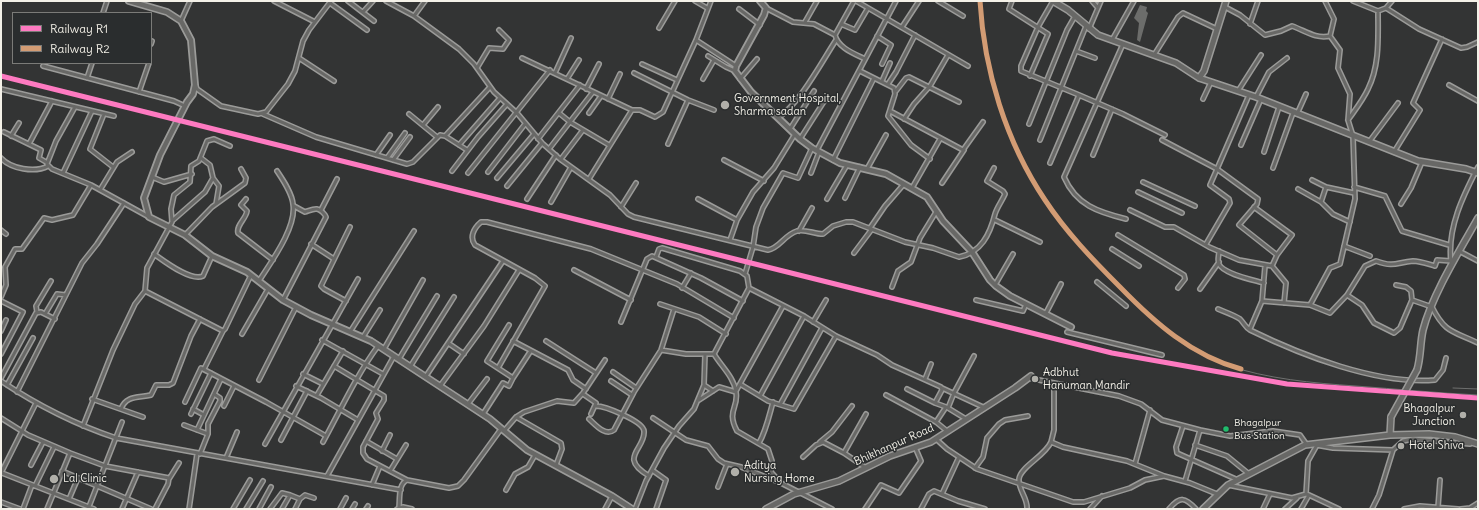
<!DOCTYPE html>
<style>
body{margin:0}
#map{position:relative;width:1479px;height:510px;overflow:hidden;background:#333434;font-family:Delius,sans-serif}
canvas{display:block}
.frame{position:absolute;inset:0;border:2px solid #f4f1e8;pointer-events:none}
.legend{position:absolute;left:12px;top:12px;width:140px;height:52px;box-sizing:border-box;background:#2a2d2e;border:1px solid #7b7b78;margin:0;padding:5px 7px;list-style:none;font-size:12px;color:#f4f1e8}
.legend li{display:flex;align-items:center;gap:8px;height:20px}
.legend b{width:20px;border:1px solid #7b7b78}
</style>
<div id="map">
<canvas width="1479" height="510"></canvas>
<div class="frame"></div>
<ul class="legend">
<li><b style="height:5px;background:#fe7ac1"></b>Railway R1</li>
<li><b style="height:5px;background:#d39c74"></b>Railway R2</li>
</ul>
</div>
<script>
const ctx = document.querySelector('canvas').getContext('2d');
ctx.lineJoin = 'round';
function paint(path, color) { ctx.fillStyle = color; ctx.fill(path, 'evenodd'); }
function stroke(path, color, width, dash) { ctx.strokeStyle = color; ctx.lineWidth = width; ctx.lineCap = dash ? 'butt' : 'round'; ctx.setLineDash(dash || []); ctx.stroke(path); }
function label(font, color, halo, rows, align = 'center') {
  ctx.font = font + ' Delius,sans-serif'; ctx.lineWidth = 3; ctx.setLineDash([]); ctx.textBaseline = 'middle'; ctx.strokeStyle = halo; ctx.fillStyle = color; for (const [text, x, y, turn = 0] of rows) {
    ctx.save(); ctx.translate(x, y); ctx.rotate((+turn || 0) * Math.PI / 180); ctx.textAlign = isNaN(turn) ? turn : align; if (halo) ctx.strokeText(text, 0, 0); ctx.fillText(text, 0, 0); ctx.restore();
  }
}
const water = new Path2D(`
 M1140 5 1147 7 1146 11 1148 13 1140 42 1137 40 1139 23 1134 18Z`);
const street = new Path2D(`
 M274 1 315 22
 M348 1 374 21
 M386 1 414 16 459 49 474 64 494 92 517 113 542 143 560 159 610 195 628 214 634 217 768 250C780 248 784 235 797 231 806 229 814 234 823 234L833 226 846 222H853L905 242 933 248 959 257C981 253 990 234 995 214 997 207 1002 201 1005 194L1003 191 987 181 994 168
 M695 1 707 8
 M856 1 968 66
 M938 1 963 16
 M1012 1 1009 9 1048 34 1030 76
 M1053 1 1038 27 1021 66V71L1079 95
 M1092 1 1098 8
 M1353 1 1378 11 1386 8 1392 1
 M330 3 367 30
 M1225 7 1240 15 1265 35 1281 31 1292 26C1306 31 1315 39 1330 36
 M766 8 793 22 814 24 835 35C838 48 855 54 865 59
 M1386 8 1419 29 1461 48 1467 47 1478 42
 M739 9 760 25
 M363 12 373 1
 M103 13 107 1
 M414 16 425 1
 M181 21 190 1
 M805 22 817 1
 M841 24 855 30 868 8
 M1250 24 1258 1
 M902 27 919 1
 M659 28 675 1
 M1089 29 1101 1
 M835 35 854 1
 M877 36 891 45 882 64
 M696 40 736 66
 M1112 40 1134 1
 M151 44 152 41
 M1123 44 1064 177C1076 205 1098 212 1126 219
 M1076 51 1095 58
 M1154 55 1178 17 1183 13 1217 29
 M708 56 726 67 735 71
 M299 58 334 81
 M522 58 632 110
 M642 64 677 80
 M43 66 174 101 185 106
 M477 68 489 48 503 49 509 40 499 30
 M860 71 894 88 895 94 888 116 911 145 930 159
 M555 73 571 38
 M634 73 688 100 714 110
 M87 78 92 63
 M567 79 579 60
 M703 79 714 60
 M740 79 757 59
 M882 81 890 63
 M888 84 896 72 915 35
 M1449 85 1478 101
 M196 86 197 89 221 106 258 114 266 112 288 84 295 71 303 41 309 30 331 1
 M1 89 114 116
 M586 89 599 64
 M896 91 906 78 909 77 959 102
 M1238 91 1261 55
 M139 92 149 63
 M1256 97 1269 72 1287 58
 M608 99 620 74
 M1203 99 1211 82
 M75 107 56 141 47 164 52 169 91 185 149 217
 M890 111 963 150 983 122
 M559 113 570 122 609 145
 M589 113 601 96
 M104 114 90 149 113 167
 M263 114 316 137 407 164 413 162 440 135 445 136 467 150
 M409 114 437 137
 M1297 114 1306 94
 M778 118C800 103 821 63 836 40
 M904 119 914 104 930 86 948 55
 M1348 120C1355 110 1363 100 1368 89 1380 65 1378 37 1378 11
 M1029 124 1067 30 1075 16
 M423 125 438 107
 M790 129 814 91
 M4 132 41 150 39 158 46 162
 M11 136 19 123
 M445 136 490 87
 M538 139 580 85
 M800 139 825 100
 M1040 140 1086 26
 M1162 140 1217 169 1249 95
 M1369 142 1398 103
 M29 144 52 101
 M668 144 688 100
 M459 145 500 98
 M1241 145 1261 99
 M549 149 593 92
 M817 150 896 1
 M1264 152 1279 107
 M1394 152 1420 110 1413 103 1442 39
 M376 155 390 135
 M1093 155 1112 109
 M1 158C11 169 35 173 48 166
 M201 158 210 165 213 178 219 186 216 204
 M387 158 405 133
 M561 159 583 130
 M393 160 410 137
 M724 160 764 181
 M833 160 874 78
 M1050 163 1079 95 1123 114 1165 135
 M1273 168 1293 113
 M867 169 886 135
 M452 171 478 137 507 104
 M488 172 525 124
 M63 173 92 111
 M468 173 550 70
 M811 173 819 152
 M152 177 164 182 192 174
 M497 178 534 134
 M589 179 632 110H640L655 117 663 112 696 40 711 1
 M1312 180 1326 187 1354 193
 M1143 182 1195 206
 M942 183 964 150
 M507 186 542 143
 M1354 187 1385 196 1402 231 1449 245
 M912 188 940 139
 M1298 189 1321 202 1333 214 1350 222
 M100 190 117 162 132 152
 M1138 192 1182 213
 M845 198 860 167
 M246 199 241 205 247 211C246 219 236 225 238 233L273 260
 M527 199 556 155
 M698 199 737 220 753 192 774 168 795 134
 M827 199 847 165
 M551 202 571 167
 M1321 202 1326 187
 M1401 204 1411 188 1422 162
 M621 207 636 183
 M1254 207 1292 235 1277 255 1272 266
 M321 210 337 179
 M1130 210 1165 227H1174L1209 247 1239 260 1272 266 1286 283 1284 303
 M995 220 1040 242
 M172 221 205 192 213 178
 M870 228 885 206 904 184
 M1 230 6 234
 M799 231 812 208
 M185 235 212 207 245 183 246 178 241 169
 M1118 235 1184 275 1185 279 1178 288
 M730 240 737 220
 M311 244 334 259
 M1206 244 1230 203 1229 199 1210 185 1217 169 1258 199 1257 204 1239 225 1277 255
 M1344 246 1370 256
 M1112 249 1139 266
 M1219 251C1219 255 1217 261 1219 264 1223 274 1254 280 1264 283
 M1459 251 1478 261
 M854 253 872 229
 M154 254C164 261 191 282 203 276L212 256
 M656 257 659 249 662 248 740 271 747 276 749 288
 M1451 262C1447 228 1463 196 1478 167
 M574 270 631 300
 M745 274 753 247 756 227 763 208 783 173 798 178 812 148
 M259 281C271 262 297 227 293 204 292 193 283 180 277 171
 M1097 282 1126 306
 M995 285 1013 254
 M1396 285 1406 287 1411 291 1412 300 1432 307C1445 333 1453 331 1478 343
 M892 287 898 271 911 262 920 238 936 212
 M682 288 691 273
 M1200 289 1219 262
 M145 291 223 331 225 329 251 275
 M1347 295 1362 305 1374 323 1394 333 1400 328 1412 300
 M1 297 6 285 5 267 15 249H22L44 218 52 220 73 215 91 185
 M283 300 326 217 325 215C318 206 314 209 305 212L294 206
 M976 300 1023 311 1026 304
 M1 301 23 312 1 354
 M346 301 324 289 321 286 350 227
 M1262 301 1265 266
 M660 304 699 317 726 334
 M1310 305 1330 313 1347 295 1365 266 1376 261C1395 268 1397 262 1413 261 1420 261 1428 264 1435 266L1437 260 1451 261
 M1218 309C1225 312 1234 315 1240 319 1244 323 1245 327 1250 330 1301 355 1377 385 1435 380L1443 370 1446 358
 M37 312 36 306 51 281
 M1046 313 1061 284
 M45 314 57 294 66 295
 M621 322 647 259 652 256 701 278 743 301
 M813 322 826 300
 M509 325 487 361 513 378 530 352
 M1250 329 1262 301 1310 305 1330 268 1340 264 1355 199 1353 136 1348 120 1350 94 1338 68 1340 50 1330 36 1334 19 1325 1
 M1 331 6 320
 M350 332 414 231
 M1067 332 1162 355
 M242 334 268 289
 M363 337 380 310
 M322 340 383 374
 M513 341 568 370 573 380 586 389
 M546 341 596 373
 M448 343 464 354
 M384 349 423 280
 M661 350 686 354H714
 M705 354 704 385 713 391
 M399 359 437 296
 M334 366 384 396V400L376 413 378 419 363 447V453L367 459 407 480
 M410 367 454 297
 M498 368 545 286 535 278 475 245C469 237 474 228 481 222H487L591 249 677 284 734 318
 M204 369 223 331
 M613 372 636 388
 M303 374 323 384
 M426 376 503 261
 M1 378 36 313 41 312 55 319
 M1029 378 1119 396 1141 404 1162 420 1200 430 1230 436 1273 431 1300 435 1307 445
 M925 379 931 364
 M259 380 296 307
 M1 381C37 405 74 424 116 438L401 490
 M611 381 632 395
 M1054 383V430L1051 442 1063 447 1127 461 1164 476
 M740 384 768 401 794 409 836 336
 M7 385 33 338
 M296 386 321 398 358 420
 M440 386 484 326 519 270
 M942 388 983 407
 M907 389 935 403
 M736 391 783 306
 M17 392 82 263 97 244 124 203
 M583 394 596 403 591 414
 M317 395 343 351
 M886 395 936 422
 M760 396 804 316
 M92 399 143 417
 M699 400 719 387 736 392
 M185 402 201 368 266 402 326 436
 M781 403 822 328
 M468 404 487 379
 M224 406 234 386
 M596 406C605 406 643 421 644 431 646 449 617 457 649 476
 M948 408 954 393 974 356
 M948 408 966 419
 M121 409C126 395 139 398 151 395L156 385H169L173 383 191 336 200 319
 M193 409 204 415
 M191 414 211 373
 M483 414 503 383 509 386 513 378
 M516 417 561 443 562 449 556 465
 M1 418 28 435 70 453
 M653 418 686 440 708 446 718 459 724 463 741 467 781 483 832 509
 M589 419C595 424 605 437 614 430L634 392 661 350 674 309
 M184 425 208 434
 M83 426 113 350 135 304 145 291 147 268 172 222 171 209 174 195 190 182 191 166 199 161 207 141 214 139 230 146
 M1183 426 1176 447 1177 453 1238 480
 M197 430 221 379
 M504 431 516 417 524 412 557 401 574 403 583 393 605 360
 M936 439 947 449 977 469 1073 502H1084L1130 488 1145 480 1164 476 1190 483 1217 494
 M281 440 307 391
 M366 441 397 459
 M323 442C341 409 356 376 378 346
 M820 442 832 432 852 406
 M759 443C766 431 769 416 773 402
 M265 444 358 279
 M1195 445 1227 456 1249 474
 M1316 445 1333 448 1393 450 1379 495 1372 509
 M1393 450 1403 441 1413 439 1470 444
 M382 451 390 435
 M844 453 866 414
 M200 454 208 434V424L220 401V398L214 394
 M803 457 816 445 823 442 844 453 866 468
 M226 458 237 432
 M1135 464 1150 410
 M31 465 43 442
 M975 468 983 457 987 438 999 424 1005 420 1028 416
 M652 470 666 480 656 509
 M62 471 151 509
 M390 471 406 445
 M1 473 36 403
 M2 473 94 509
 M327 476 394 356
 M169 479 179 463
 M1185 481 1200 430
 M781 483 771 472 772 461 768 449 737 431C726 410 739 408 736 392 734 377 721 366 714 354L749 288 804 316 836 336 877 355 892 365 941 387 942 390 935 403 946 407 936 422 947 431
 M372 485 380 466
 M1228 485 1292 498 1306 494 1309 495 1339 509
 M35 486 54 447
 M718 487 727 464
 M506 490 515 474 528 467 535 455
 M942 494 959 457
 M1306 494 1308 461 1317 445
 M69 499 78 478
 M1 502 20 509
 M399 507C400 499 398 484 407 480L449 488 458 486 464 480 501 429
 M1438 507 1440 480
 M23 509 32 485
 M47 509 70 453 105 466 169 478 168 484 155 509
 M88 509 122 422
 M122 509 138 472
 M189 509 197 454
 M233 509 250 480
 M246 509 263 481
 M259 509 271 487
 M270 509 282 493 290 495
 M282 509 290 495 300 499 305 495 314 498
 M295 509 300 499
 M340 509 346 498
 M352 509 355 504
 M366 509 368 506
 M397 509 403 507 412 509
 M605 509 612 496
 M635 509 646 481 664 448 679 426 694 409 704 385
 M865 509 881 485 899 493 921 461 915 447
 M921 509 929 494 934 491 958 501 985 509
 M1027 509C1028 498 1018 490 1019 479 1020 467 1045 456 1051 442
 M1090 509 1102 496
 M1169 509C1180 496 1185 497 1196 509
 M1263 509 1270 494
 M1285 509 1297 498
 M1301 509 1309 495
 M1404 509 1420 506 1458 509
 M1461 509 1470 508 1478 503`);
const secondary = new Path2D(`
 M129 1 167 12 181 21 191 40 195 85 193 94 187 102 160 155 144 198 149 217 185 235 212 256 247 272 283 300 311 315 371 341 490 419 527 450 612 496 632 509
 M760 1 766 8 764 15 736 66 735 71 751 92 800 139 812 148 840 163 886 174 927 197 943 221 972 252 990 280 996 286 1010 296 1071 327`);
const primary = new Path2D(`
 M1053 1 1068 10 1098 35 1176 63 1199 78 1256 97 1418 161 1466 169 1478 173
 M1199 78 1204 71 1226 1
 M1417 370C1421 357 1420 343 1423 330 1432 295 1460 250 1478 218
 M1390 435 1391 417
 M766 509 794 494 839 481 890 456 931 442 1015 388 1031 376
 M1203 509 1228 485 1305 445 1390 435 1429 434 1455 437 1478 444`);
const rail = new Path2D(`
 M980 1C988 125 1042 213 1130 297 1158 324 1188 352 1226 365 1268 379 1312 383 1356 386 1397 389 1437 393 1478 395
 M1453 388 1478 389`);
const primaryBridge = new Path2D(`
 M1391 417 1417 370`);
const rail1 = new Path2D(`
 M1 76 1112 353 1287 384 1478 398`);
const rail2 = new Path2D(`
 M980 1C984 70 1006 142 1045 200 1066 232 1093 260 1120 287 1154 322 1192 356 1241 369`);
const markers = [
 [725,105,5,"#b0afa9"],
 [1035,379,4,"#b0afa9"],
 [1463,415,4,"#b0afa9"],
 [1226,429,3.5,"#20bc6c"],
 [1401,446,4,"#b0afa9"],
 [735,472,5,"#b0afa9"],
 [54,479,5,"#b0afa9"]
];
const busNames = [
 ["Bhagalpur",1234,423],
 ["Bus Station",1234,436]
];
const poiNames = [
 ["Government Hospital,",734,99],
 ["Sharma sadan",734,112],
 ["Adbhut",1043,373],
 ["Hanuman Mandir",1043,386],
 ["Bhagalpur",1455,409,"right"],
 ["Junction",1455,422,"right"],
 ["Hotel Shiva",1409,446],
 ["Aditya",744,466],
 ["Nursing Home",744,479],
 ["Lal Clinic",63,479]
];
const streetNames = [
 ["Bhikhanpur Road",894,445,-24]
];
paint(water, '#6c6d6b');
stroke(street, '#9b9b99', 6);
stroke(secondary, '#9b9b99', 8);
stroke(primary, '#9b9b99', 8);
stroke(street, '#686866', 3);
stroke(secondary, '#686866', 4.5);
stroke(primary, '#686866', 5);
stroke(rail, '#6f706f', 1);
stroke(primaryBridge, '#9b9b99', 8, []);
stroke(primaryBridge, '#686866', 5);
stroke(rail1, '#fe7ac1', 5);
stroke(rail2, '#d39c74', 5);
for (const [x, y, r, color] of markers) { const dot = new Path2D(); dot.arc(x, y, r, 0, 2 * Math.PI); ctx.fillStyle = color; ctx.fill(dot); stroke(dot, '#2a2d2e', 1.5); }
label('10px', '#f4f1e8', '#2a2d2e', busNames, 'left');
label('11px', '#f4f1e8', '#2a2d2e', poiNames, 'left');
label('11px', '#f4f1e8', '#2a2d2e', streetNames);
</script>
